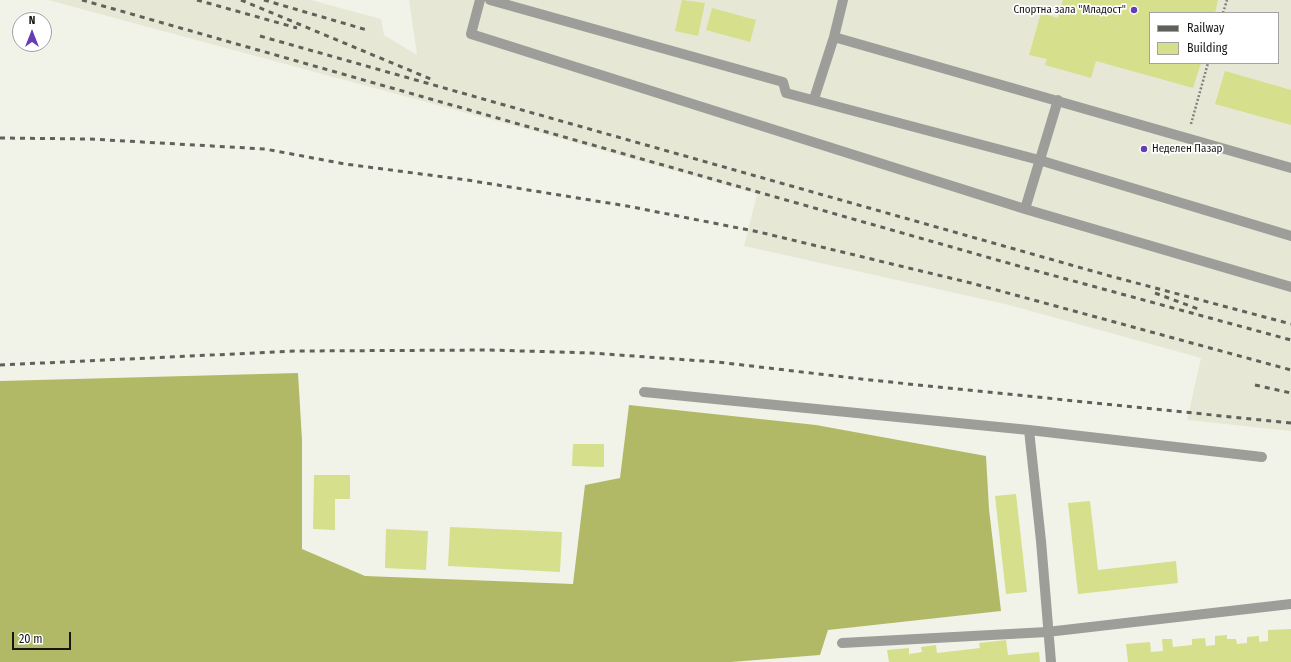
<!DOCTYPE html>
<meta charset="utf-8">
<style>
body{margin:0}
#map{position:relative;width:1291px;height:662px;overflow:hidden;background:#f2f3e8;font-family:"Fira Sans Condensed",sans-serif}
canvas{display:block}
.legend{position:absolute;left:1149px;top:12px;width:130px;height:52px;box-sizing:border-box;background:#fff;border:1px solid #a2a2a1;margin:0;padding:5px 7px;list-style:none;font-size:12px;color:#161713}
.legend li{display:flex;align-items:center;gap:8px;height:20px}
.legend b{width:20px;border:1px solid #a2a2a1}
.north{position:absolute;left:12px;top:12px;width:40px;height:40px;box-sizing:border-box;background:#fff;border:1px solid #a2a2a1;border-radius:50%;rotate:0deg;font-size:11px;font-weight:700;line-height:16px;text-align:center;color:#161713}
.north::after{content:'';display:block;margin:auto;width:14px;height:18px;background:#653eb6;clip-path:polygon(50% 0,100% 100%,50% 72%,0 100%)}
.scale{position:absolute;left:12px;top:632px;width:59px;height:18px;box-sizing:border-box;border:2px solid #161713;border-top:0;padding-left:5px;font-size:12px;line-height:14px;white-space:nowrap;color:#161713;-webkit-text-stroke:3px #fff;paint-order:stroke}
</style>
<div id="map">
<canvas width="1291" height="662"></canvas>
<ul class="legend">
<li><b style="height:5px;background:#60615b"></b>Railway</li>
<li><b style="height:11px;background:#d6df8b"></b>Building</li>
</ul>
<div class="north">N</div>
<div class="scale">20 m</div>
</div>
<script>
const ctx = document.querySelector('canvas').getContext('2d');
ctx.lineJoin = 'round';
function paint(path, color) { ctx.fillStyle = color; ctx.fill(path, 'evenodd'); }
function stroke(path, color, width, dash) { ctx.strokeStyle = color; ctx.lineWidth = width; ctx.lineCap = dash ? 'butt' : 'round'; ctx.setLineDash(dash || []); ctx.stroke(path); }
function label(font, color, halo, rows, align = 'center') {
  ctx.font = font + ' "Fira Sans Condensed",sans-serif'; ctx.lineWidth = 3.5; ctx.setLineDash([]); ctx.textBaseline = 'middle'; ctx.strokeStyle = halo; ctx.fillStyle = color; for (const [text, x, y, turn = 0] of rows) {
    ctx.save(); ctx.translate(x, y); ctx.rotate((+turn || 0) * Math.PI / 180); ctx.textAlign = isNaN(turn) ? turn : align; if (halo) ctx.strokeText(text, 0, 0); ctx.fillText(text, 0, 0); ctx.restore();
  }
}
const built = new Path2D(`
 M48 0H311L381 19 384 35 417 55 409 0H1291V431L1187 420 1201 358 1009 305 744 246 757 194 530 130ZM1150 13H1278V63H1150Z`);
const forest = new Path2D(`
 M298 373 302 440V549L365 576 573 584 585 485 620 478 629 405 816 425 986 456 989 509 1001 611 828 630 820 655 731 662H0V381Z`);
const building = new Path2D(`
 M682 0 705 3 698 36 675 31Z
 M1063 0H1218L1215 13H1150V63H1201L1193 88 1096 61 1091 78 1045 65 1047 59 1029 55 1041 13 1058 18Z
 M712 8 756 20 750 42 706 30Z
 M1225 71 1291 90V125L1215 104Z
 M573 444H604V467L572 466Z
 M314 475H350V499H335V530L313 529Z
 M1016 494 1027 592 1006 594 995 496Z
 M1090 501 1098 570 1176 561 1178 583 1078 594 1068 503Z
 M450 527 562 532 560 572 448 566Z
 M386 529 428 531 426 570 385 568Z
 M1291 629V662H1128L1126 644 1150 642 1151 652 1163 651 1162 639H1172L1173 647 1192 645V639L1205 638 1206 646 1215 645V636L1227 635V639H1236L1237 644 1247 643V637L1259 636V642L1268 641V630Z
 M1006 640 1008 655 1039 652 1040 662H889L887 650 909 648V654L922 652 921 647 936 645 937 653 980 648 979 643Z`);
const path = new Path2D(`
 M1223 13 1227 0
 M1191 124 1208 63`);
const lane = new Path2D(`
 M480 0 471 34 1025 209 1291 287
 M490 0 783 82 786 93 1039 160 1291 236
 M834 37 1291 168
 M814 99 834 37 843 0
 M1025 209 1058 100
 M644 392 1029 430 1262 457
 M1029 430 1041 541 1051 662
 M842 643 1047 632 1291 604`);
const rail = new Path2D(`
 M82 0 1022 267 1291 340
 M197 0 297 28
 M241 0 433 80
 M264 0 367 30
 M260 36 1110 276 1291 324
 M0 138 90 139 265 149 345 164 467 180 627 206 759 232 971 283 1291 370
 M1155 293 1198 309
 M0 365 297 351 490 350 591 353 717 362 870 380 1291 423
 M1255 385 1291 393`);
const markers = [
 [1134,10,4,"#653eb6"],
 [1144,149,4,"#653eb6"]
];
const poiNames = [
 ["Спортна зала \"Младост\"",1126,10],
 ["Неделен Пазар",1152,149,"left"]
];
paint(built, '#e6e8d5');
paint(forest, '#b1b967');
paint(building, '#d6df8b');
stroke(path, '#81827b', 2.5, [2, 2]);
stroke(lane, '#9d9e99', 10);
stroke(rail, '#60615b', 3, [5, 5]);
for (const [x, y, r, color] of markers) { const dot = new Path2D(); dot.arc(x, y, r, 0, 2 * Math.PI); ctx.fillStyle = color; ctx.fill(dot); stroke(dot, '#fff', 1.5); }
label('11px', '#161713', '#fff', poiNames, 'right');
</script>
